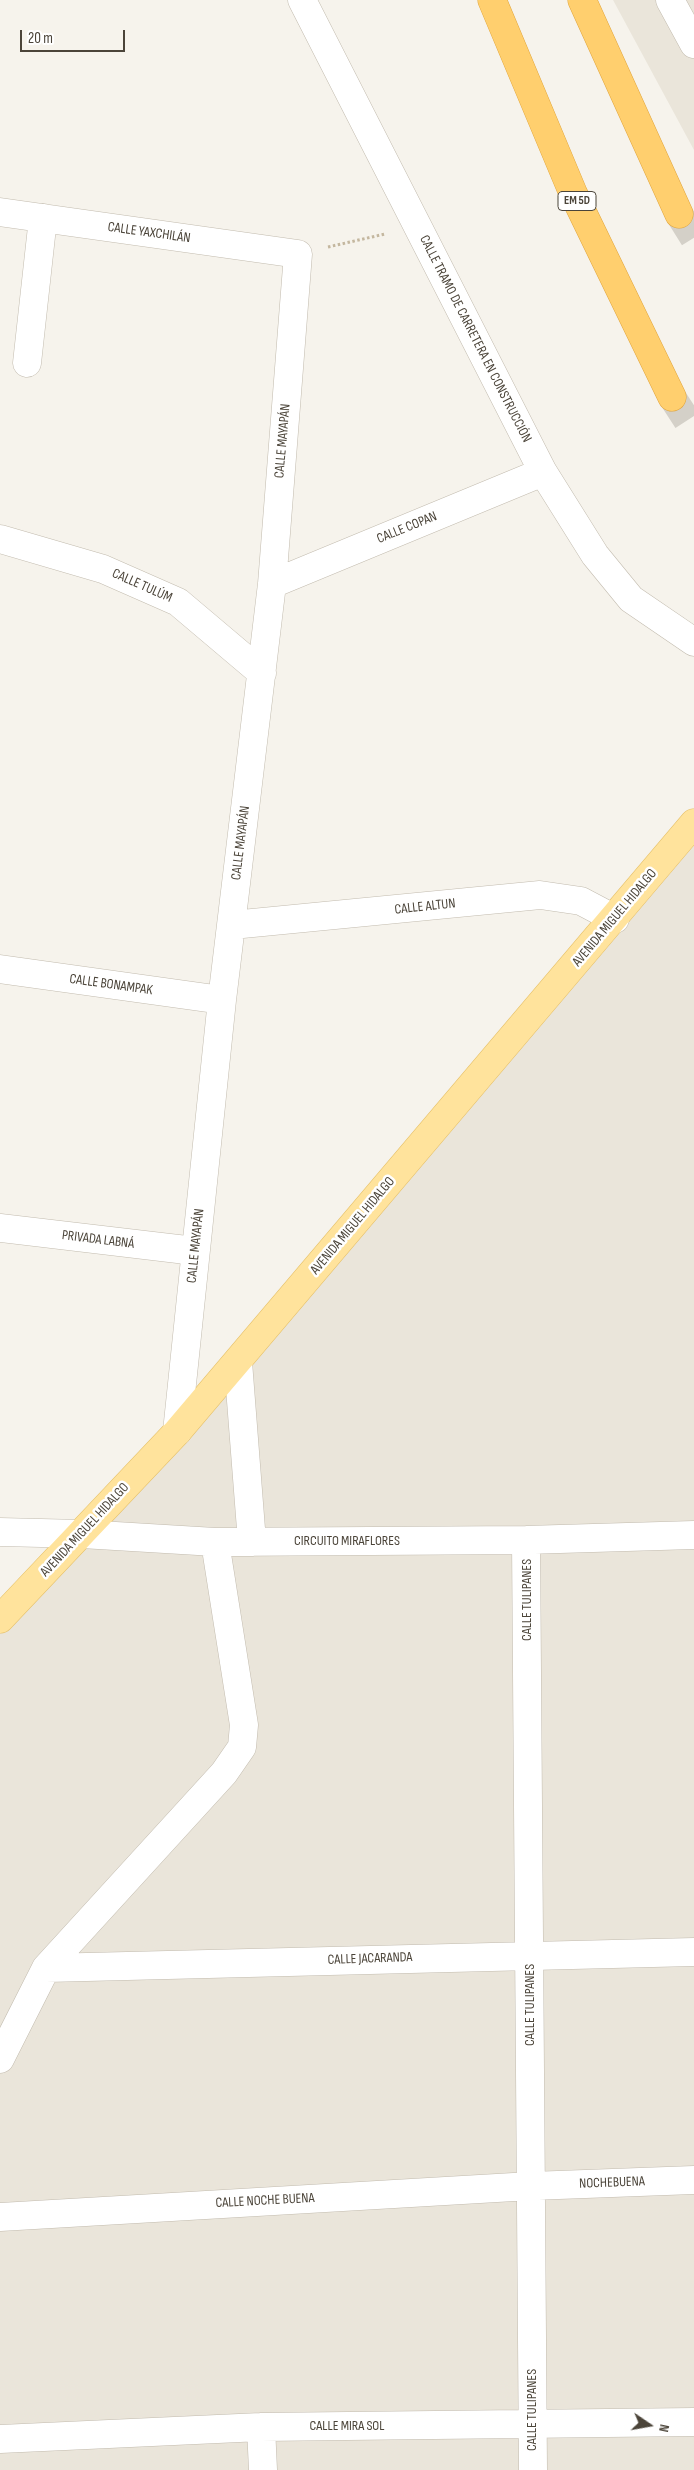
<!DOCTYPE html>
<meta charset="utf-8">
<style>
body{margin:0}
#map{position:relative;width:694px;height:2470px;overflow:hidden;background:#f6f3ec;font-family:"Sofia Sans Condensed",sans-serif}
canvas{display:block}
.north{position:absolute;left:624px;top:2400px;width:50px;height:50px;-webkit-text-stroke:4px #fff;paint-order:stroke;rotate:102deg;font-size:14px;font-weight:700;line-height:20px;text-align:center;color:#4b4439}
.north::after{content:'';display:block;margin:auto;width:18px;height:22px;background:#4b4439;clip-path:polygon(50% 0,100% 100%,50% 72%,0 100%)}
.scale{position:absolute;left:20px;top:30px;width:105px;height:22px;box-sizing:border-box;border:2px solid #4b4439;border-top:0;padding-left:6px;font-size:15px;line-height:18px;white-space:nowrap;color:#4b4439;-webkit-text-stroke:4px #fff;paint-order:stroke}
</style>
<div id="map">
<canvas width="694" height="2470"></canvas>
<div class="north">N</div>
<div class="scale">20 m</div>
</div>
<script>
const ctx = document.querySelector('canvas').getContext('2d');
ctx.lineJoin = 'round';
function paint(path, color) { ctx.fillStyle = color; ctx.fill(path, 'evenodd'); }
function stroke(path, color, width, dash) { ctx.strokeStyle = color; ctx.lineWidth = width; ctx.lineCap = dash ? 'butt' : 'round'; ctx.setLineDash(dash || []); ctx.stroke(path); }
function label(font, color, halo, rows, align = 'center') {
  ctx.font = font + ' "Sofia Sans Condensed",sans-serif'; ctx.lineWidth = 5; ctx.setLineDash([]); ctx.textBaseline = 'middle'; ctx.strokeStyle = halo; ctx.fillStyle = color; for (const [text, x, y, turn = 0] of rows) {
    ctx.save(); ctx.translate(x, y); ctx.rotate((+turn || 0) * Math.PI / 180); ctx.textAlign = isNaN(turn) ? turn : align; if (halo) ctx.strokeText(text, 0, 0); ctx.fillText(text, 0, 0); ctx.restore();
  }
}
const residential = new Path2D(`
 M613 0H694V150Z
 M694 833V2470H0V1617Z`);
const highwayTunnel = new Path2D(`
 M679 214 694 238
 M672 397 694 431`);
const path = new Path2D(`
 M328 247 385 234`);
const minor = new Path2D(`
 M302 0 543 472 595 555 631 599 694 642
 M670 0 694 44
 M0 212 298 254 272 584 222 1000 177 1432
 M27 363 43 218
 M0 539 103 569 178 602 262 673
 M272 584 543 472
 M232 925 540 895 581 901 615 919
 M0 969 222 1000
 M0 1228 195 1251
 M238 1362 252 1542
 M0 1532 82 1534 215 1542 526 1540 694 1535
 M526 1540 533 2470
 M46 1968 694 1952
 M0 2059 46 1968 224 1773 242 1747 244 1725 215 1542
 M0 2217 531 2186 694 2180
 M261 2427 263 2470
 M0 2439 261 2427 694 2422`);
const major = new Path2D(`
 M0 1619 177 1432 694 823`);
const highway = new Path2D(`
 M492 0 573 193 672 397
 M582 0 679 214`);
const shields = [
 [577,201,38]
];
const shieldNames = [
 ["EM 5D",577,201]
];
const streetNames = [
 ["CALLE YAXCHILÁN",149,233,8],
 ["CALLE TRAMO DE CARRETERA EN CONSTRUCCIÓN",475,339,63],
 ["CALLE MAYAPÁN",283,441,-85],
 ["CALLE COPAN",407,528,-22],
 ["CALLE TULÚM",142,586,24],
 ["CALLE MAYAPÁN",241,843,-83],
 ["CALLE ALTUN",425,907,-6],
 ["AVENIDA MIGUEL HIDALGO",615,918,-50],
 ["CALLE BONAMPAK",111,985,8],
 ["AVENIDA MIGUEL HIDALGO",353,1226,-50],
 ["PRIVADA LABNÁ",98,1240,7],
 ["CALLE MAYAPÁN",196,1246,-84],
 ["AVENIDA MIGUEL HIDALGO",85,1530,-47],
 ["CIRCUITO MIRAFLORES",347,1541],
 ["CALLE TULIPANES",527,1600,-90],
 ["CALLE JACARANDA",370,1959,-2],
 ["CALLE TULIPANES",530,2005,-90],
 ["NOCHEBUENA",612,2183,-2],
 ["CALLE NOCHE BUENA",265,2201,-3],
 ["CALLE TULIPANES",532,2410,-90],
 ["CALLE MIRA SOL",347,2426]
];
paint(residential, '#eae5da');
stroke(highwayTunnel, '#d4d0c8', 28, [28, 14]);
stroke(minor, '#c2bbae', 29);
stroke(major, '#e6c16a', 29);
stroke(highway, '#e0a43c', 29);
stroke(path, '#c4b79f', 3, [2.5, 2.5]);
stroke(minor, '#fff', 28);
stroke(major, '#ffe39c', 28);
stroke(highway, '#ffcf6e', 28);
for (const [x, y, w] of shields) { const box = new Path2D(); box.roundRect(x - w / 2, y - 9.5, w, 19, 4); ctx.fillStyle = '#fff'; ctx.fill(box); stroke(box, '#4b4439', 1); }
label('bold 12px', '#4b4439', null, shieldNames);
label('14px', '#4b4439', '#fff', streetNames);
</script>
